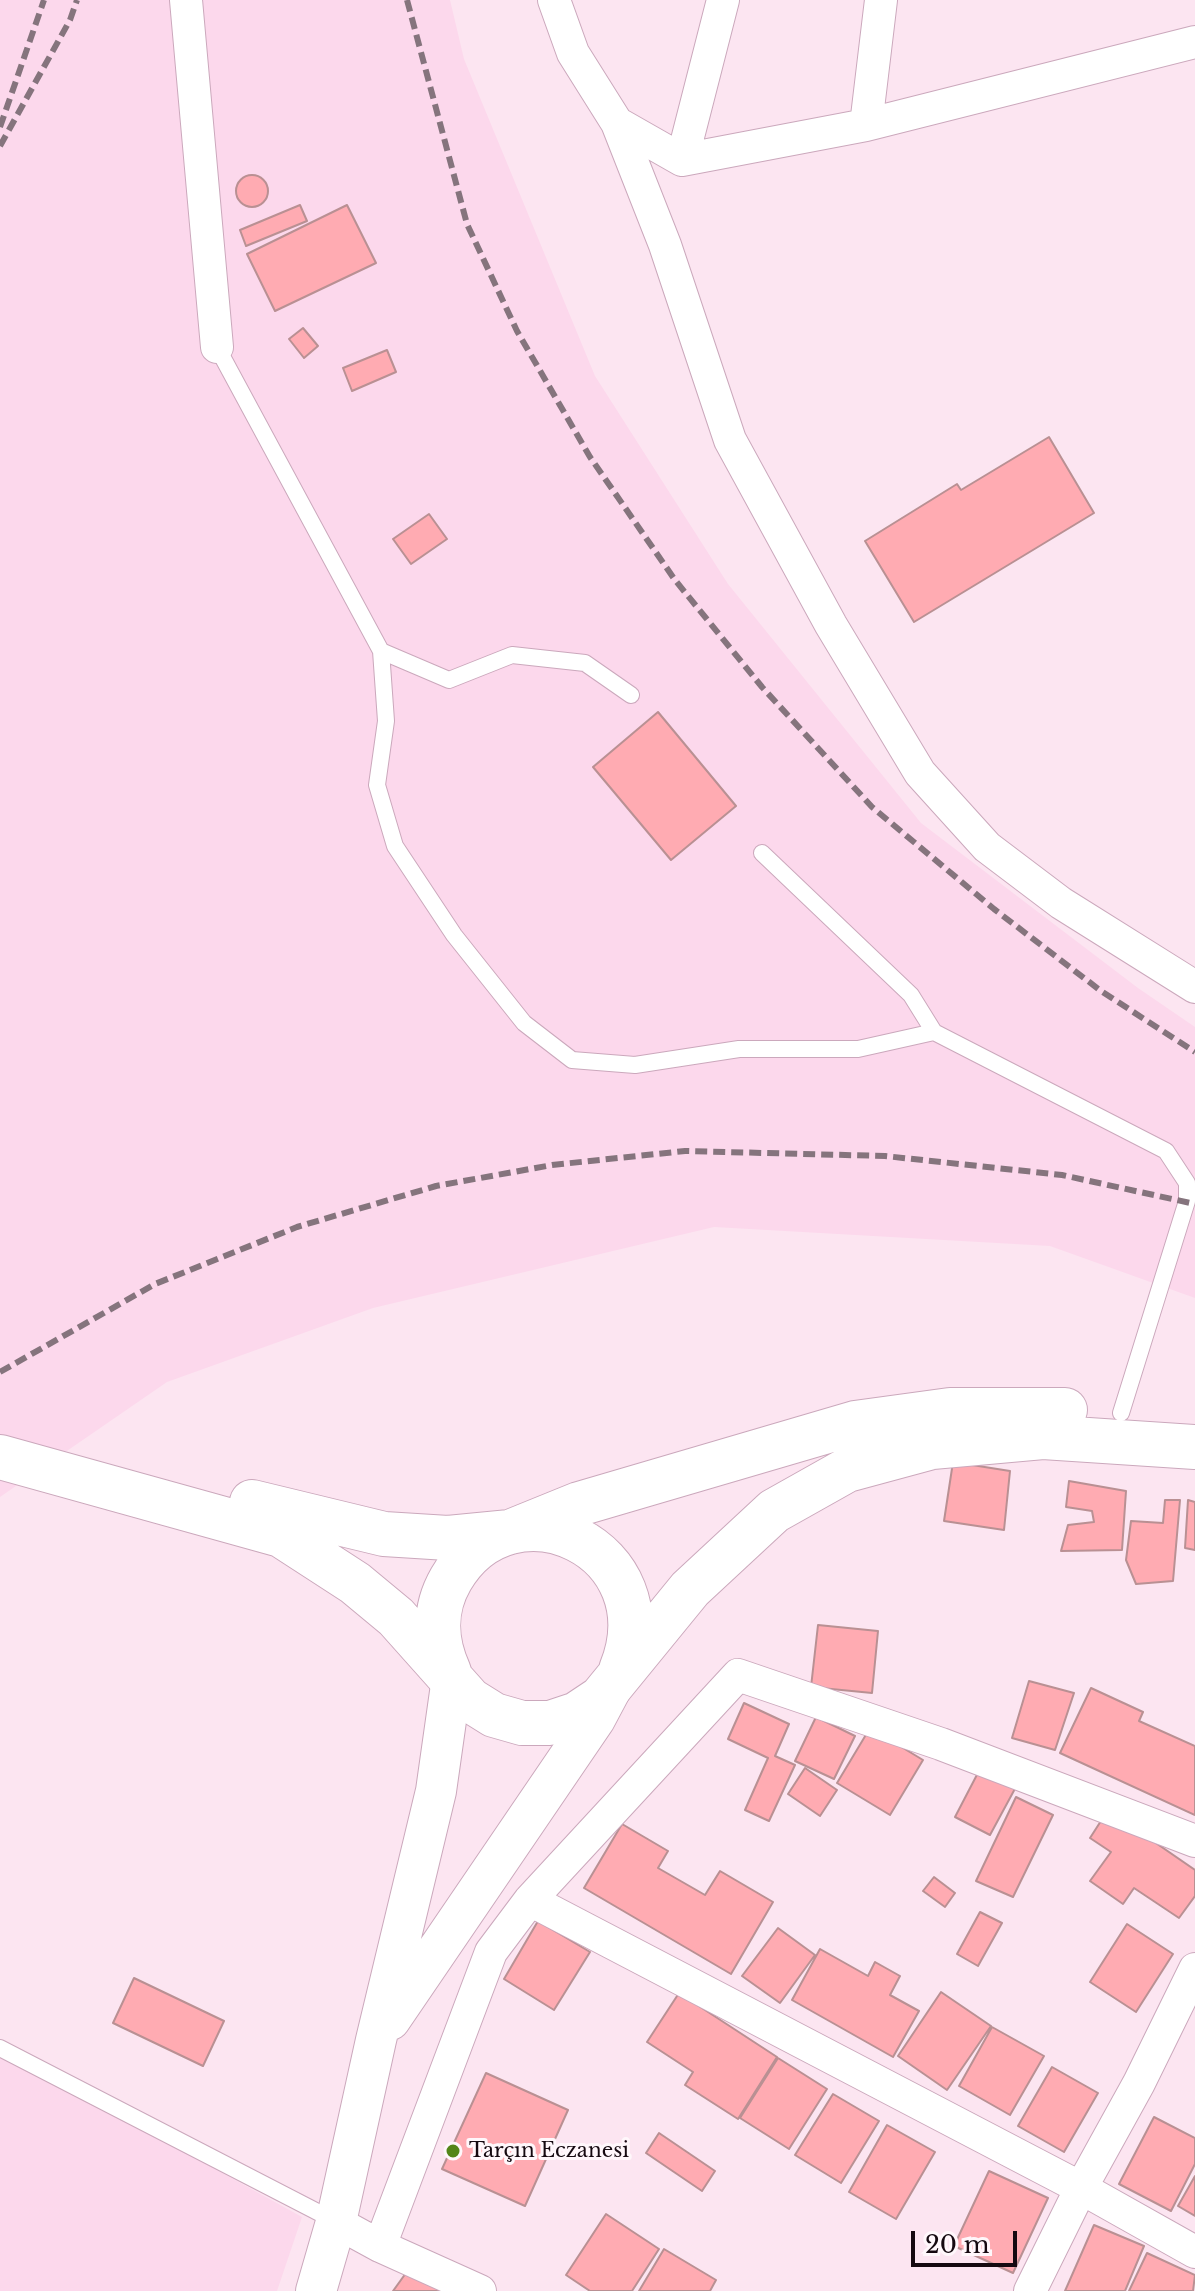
<!DOCTYPE html>
<meta charset="utf-8">
<style>
body{margin:0}
#map{position:relative;width:1195px;height:2291px;overflow:hidden;background:#fce5f1;font-family:"Libre Baskerville",serif}
canvas{display:block}
.scale{position:absolute;left:911px;top:2231px;width:106px;height:36px;box-sizing:border-box;border:4px solid #150910;border-top:0;padding-left:10px;font-size:24px;line-height:28px;white-space:nowrap;color:#150910;-webkit-text-stroke:6px #fff7fb;paint-order:stroke}
</style>
<div id="map">
<canvas width="1195" height="2291"></canvas>
<div class="scale">20 m</div>
</div>
<script>
const ctx = document.querySelector('canvas').getContext('2d');
ctx.lineJoin = 'round';
function paint(path, color) { ctx.fillStyle = color; ctx.fill(path, 'evenodd'); }
function stroke(path, color, width, dash) { ctx.strokeStyle = color; ctx.lineWidth = width; ctx.lineCap = dash ? 'butt' : 'round'; ctx.setLineDash(dash || []); ctx.stroke(path); }
function label(font, color, halo, rows, align = 'center') {
  ctx.font = font + ' "Libre Baskerville",serif'; ctx.lineWidth = 6; ctx.setLineDash([]); ctx.textBaseline = 'middle'; ctx.strokeStyle = halo; ctx.fillStyle = color; for (const [text, x, y, turn = 0] of rows) {
    ctx.save(); ctx.translate(x, y); ctx.rotate((+turn || 0) * Math.PI / 180); ctx.textAlign = isNaN(turn) ? turn : align; if (halo) ctx.strokeText(text, 0, 0); ctx.fillText(text, 0, 0); ctx.restore();
  }
}
const built = new Path2D(`
 M0 0H450L464 59 595 376 728 584 921 823 1138 988 1195 1027V1298L1050 1246 714 1227 373 1308 167 1382 0 1497Z
 M0 2050 302 2217 277 2291H0Z`);
const building = new Path2D(`
 M236 191a16 16 0 1 1 32 0a16 16 0 1 1-32 0Z
 M300 205 307 221 246 246 240 230Z
 M347 205 376 263 275 311 247 254Z
 M303 328 318 346 304 358 289 339Z
 M387 350 396 372 352 391 343 368Z
 M1049 437 1094 513 914 622 865 541 957 484 961 490Z
 M429 514 447 539 411 564 393 539Z
 M658 712 736 806 671 860 593 767Z
 M953 1462 1010 1471 1004 1530 944 1521Z
 M1069 1481 1126 1491 1122 1550 1061 1551 1068 1525 1094 1522 1092 1511 1066 1507Z
 M1165 1500H1180L1173 1581 1136 1584 1126 1560 1131 1521 1163 1523Z
 M1188 1500 1195 1502V1550L1185 1548Z
 M818 1625 878 1631 872 1693 811 1687Z
 M1029 1681 1074 1693 1055 1750 1012 1738Z
 M1091 1688 1143 1712 1139 1721 1195 1746V1815L1060 1753Z
 M744 1703 789 1724 775 1756 795 1765 769 1821 745 1810 768 1758 728 1739Z
 M816 1717 855 1736 834 1779 795 1761Z
 M870 1728 923 1760 890 1815 837 1783Z
 M981 1767 1017 1785 990 1835 955 1817Z
 M805 1768 837 1790 820 1816 788 1794Z
 M1016 1797 1053 1815 1013 1897 976 1881Z
 M1108 1810 1195 1870V1896L1179 1918 1134 1888 1123 1904 1090 1881 1111 1852 1090 1838Z
 M622 1824 668 1851 658 1868 705 1895 720 1871 773 1902 731 1974 584 1888Z
 M934 1877 955 1893 945 1907 923 1891Z
 M980 1912 1002 1923 978 1966 957 1954Z
 M538 1921 590 1952 554 2010 504 1979Z
 M1127 1924 1173 1954 1136 2012 1090 1982Z
 M778 1928 815 1955 780 2003 742 1976Z
 M820 1949 868 1976 875 1962 900 1976 890 1995 919 2011 893 2057 792 2000Z
 M134 1978 224 2021 203 2066 113 2023Z
 M941 1992 991 2026 947 2090 898 2056Z
 M679 1993 777 2057 738 2119 685 2085 693 2072 647 2042Z
 M992 2027 1044 2056 1010 2115 959 2086Z
 M778 2058 827 2089 789 2149 740 2118Z
 M1052 2067 1098 2093 1064 2152 1018 2126Z
 M486 2073 568 2110 525 2206 442 2169Z
 M833 2094 879 2121 841 2183 795 2155Z
 M1154 2117 1195 2138V2164L1171 2211 1119 2184Z
 M887 2125 935 2152 896 2219 849 2192Z
 M659 2133 715 2171 702 2191 646 2153Z
 M989 2171 1048 2198 1013 2273 954 2246Z
 M1195 2176V2216L1178 2206Z
 M606 2214 659 2249 632 2291H590L566 2275Z
 M1094 2225 1144 2246 1125 2291H1065Z
 M664 2249 716 2280 710 2291H639Z
 M1147 2253 1195 2275 1193 2291H1129Z
 M411 2266 446 2291H393Z`);
const service = new Path2D(`
 M217 347 381 651 386 721 377 785 395 846 454 935 524 1023 572 1060 635 1065 739 1049H858L934 1032 1166 1151 1187 1183V1201L1121 1413
 M381 651 449 680 512 655 585 663 631 695
 M762 853 911 995 934 1032
 M0 2048 335 2221`);
const minor = new Path2D(`
 M186 0 217 347
 M554 0 573 53 617 123 682 160 866 125 1195 42
 M617 123 665 245 730 440 831 625 920 773 987 847 1061 903 1195 987
 M866 125 881 0
 M682 160 723 0
 M530 1900 1081 2188 1195 2252
 M336 2222 380 2246 480 2291
 M380 2246 491 1952 530 1900 738 1675 941 1744 1195 1841
 M1030 2291 1081 2188 1139 2083 1195 1969`);
const tertiary = new Path2D(`
 M390 2020 595 1719 612 1687
 M316 2291 336 2222 376 2040 436 1791 452 1678`);
const secondary = new Path2D(`
 M0 1457 281 1535 355 1583 396 1617 470 1700 494 1715 522 1723H550L577 1714 601 1698 690 1589 774 1511 847 1470 932 1447 1043 1437 1195 1447
 M252 1502 384 1534 448 1538 510 1532 579 1504 855 1423 950 1410H1065
 M449 1672C435 1641 433 1610 451 1579 512 1474 670 1549 621 1670`);
const rail = new Path2D(`
 M407 0 467 224 517 331 590 457 675 580 762 687 872 807 994 909 1101 991 1195 1052
 M0 127 44 0
 M0 146 70 20 77 0
 M0 1372 155 1284 297 1227 436 1186 552 1165 685 1151 885 1156 1062 1175 1195 1204`);
const markers = [
 [453,2151,8,"#548518"]
];
const poiNames = [
 ["Tarçın Eczanesi",469,2151]
];
paint(built, '#fcd8ec');
paint(building, '#ffabb2');
stroke(building, '#b99093', 2);
stroke(service, '#cba8bc', 18);
stroke(minor, '#cba8bc', 34);
stroke(tertiary, '#cba8bc', 42);
stroke(secondary, '#cba8bc', 46);
stroke(service, '#fff', 16);
stroke(minor, '#fff', 32);
stroke(tertiary, '#fff', 40);
stroke(secondary, '#fff', 44);
stroke(rail, '#85747d', 6, [12, 6]);
for (const [x, y, r, color] of markers) { const dot = new Path2D(); dot.arc(x, y, r, 0, 2 * Math.PI); ctx.fillStyle = color; ctx.fill(dot); stroke(dot, '#fff7fb', 3); }
label('20px', '#150910', '#fff7fb', poiNames, 'left');
</script>
